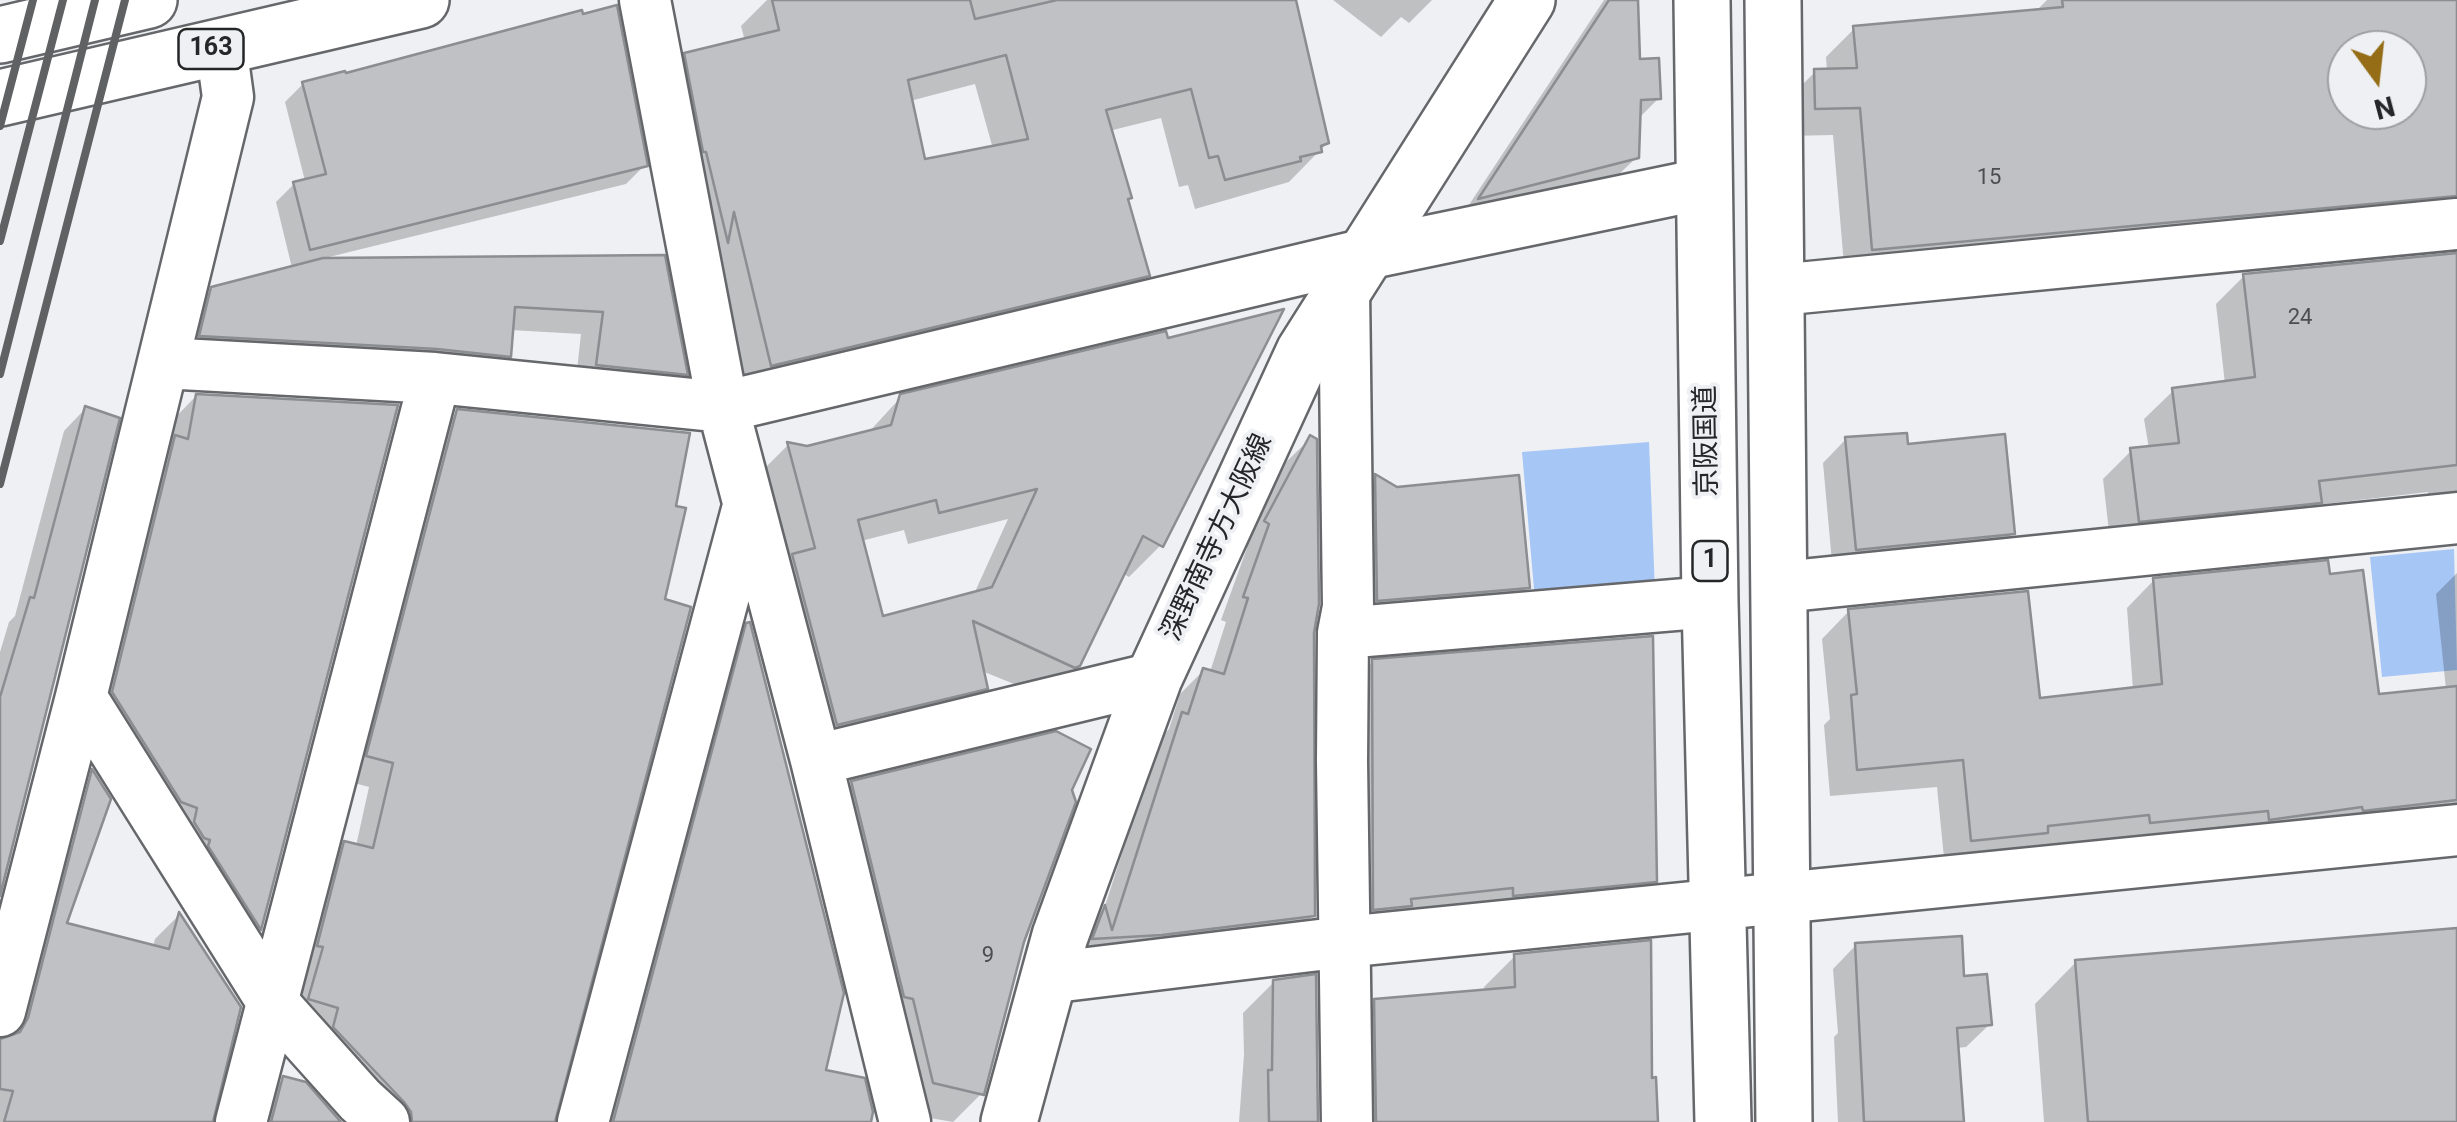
<!DOCTYPE html>
<meta charset="utf-8">
<style>
body{margin:0}
#map{position:relative;width:2457px;height:1122px;overflow:hidden;background:#eef0f3;font-family:Roboto,sans-serif}
canvas{display:block}
.north{position:absolute;left:2327px;top:30px;width:100px;height:100px;box-sizing:border-box;background:#eef0f3;border:2px solid #9e9fa1;border-radius:50%;rotate:165deg;font-size:28px;font-weight:700;line-height:40px;text-align:center;color:#252627}
.north::after{content:'';display:block;margin:auto;width:35px;height:45px;background:#946d16;clip-path:polygon(50% 0,100% 100%,50% 72%,0 100%)}
</style>
<div id="map">
<canvas width="2457" height="1122"></canvas>
<div class="north">N</div>
</div>
<script>
const ctx = document.querySelector('canvas').getContext('2d');
ctx.lineJoin = 'round';
function paint(path, color) { ctx.fillStyle = color; ctx.fill(path, 'evenodd'); }
function stroke(path, color, width, dash) { ctx.strokeStyle = color; ctx.lineWidth = width; ctx.lineCap = dash ? 'butt' : 'round'; ctx.setLineDash(dash || []); ctx.stroke(path); }
function label(font, color, halo, rows, align = 'center') {
  ctx.font = font + ' Roboto,"Noto Sans JP",sans-serif'; ctx.lineWidth = 8; ctx.setLineDash([]); ctx.textBaseline = 'middle'; ctx.strokeStyle = halo; ctx.fillStyle = color; for (const [text, x, y, turn = 0] of rows) {
    ctx.save(); ctx.translate(x, y); ctx.rotate((+turn || 0) * Math.PI / 180); ctx.textAlign = isNaN(turn) ? turn : align; if (halo) ctx.strokeText(text, 0, 0); ctx.fillText(text, 0, 0); ctx.restore();
  }
}
const green = new Path2D(`
 M1649 442 1655 592 1535 600 1522 452Z
 M2454 549 2457 670 2382 677 2370 557Z`);
const shadow = new Path2D(`
 M767 0H1293L1327 143 1289 182 1195 209 1188 185 1179 187 1161 118 1109 131 1147 275 1117 306 740 395 655 86 686 55 745 41 741 26ZM975 84 993 149 923 162 910 101Z
 M1333 0H1432L1409 23 1401 17 1381 37Z
 M1604 0H1636L1638 61 1659 98 1638 119 1637 157 1613 180 1459 220Z
 M2047 0H2457V248L1845 277 1833 135 1787 136V100L1815 72H1827L1826 57 1854 29 2035 12ZM2347 50H2407V110H2347Z
 M303 84 645 165 626 184 325 258H663L685 374 662 396 575 388 581 334 510 330 508 356 486 379 178 358 189 312 212 289 292 268 276 202 294 184 305 181 285 102Z
 M2457 255V521L2430 510 2428 492 2316 505 2291 530 2111 549 2103 479 2131 451 2149 449 2144 419 2173 391 2225 384 2216 304 2244 276Z
 M196 396 395 407 259 929 235 953 88 718 172 421Z
 M901 397 1161 545 1129 577 1122 573 1078 665 1046 697 982 671 986 688 954 719 805 756 757 476 788 445 807 449 868 433ZM1008 519 974 594 881 619 861 541 904 530 908 544Z
 M85 409 0 769V652L9 622 15 616 64 431Z
 M458 412 553 1122H373L285 1024 320 868 345 844 356 846 369 787 343 780 433 437Z
 M1311 438 1313 915 1289 939 1071 961 1081 932 1104 909 1159 739 1169 729 1180 694 1204 670 1210 672 1226 622 1221 620 1247 548 1242 545 1287 461Z
 M1846 439 1906 446 2013 533 1989 557 1833 573 1823 463Z
 M1375 477 1397 490 1528 587 1494 621 1344 634 1343 510Z
 M2457 573V823L1945 868 1937 787 1830 796 1824 725 1830 719 1822 639 1849 611 2038 701 2133 690 2127 608 2154 580 2376 697 2446 689 2436 594Z
 M748 625 823 1072 870 1122H596L722 651Z
 M1373 662 1655 881 1632 904 1351 932 1349 685Z
 M852 783 1070 790 1021 941 982 1093 953 1122 902 1113 821 814Z
 M75 842 64 925 153 947 155 939 179 915 211 1122H0V1041H5L50 866Z
 M2457 930V1122H2044L2035 1004 2076 962Z
 M1856 945 1962 979 1990 1024 1966 1047 1956 1048 1962 1122H1838L1834 1037 1838 1033 1833 969Z
 M1515 956 1650 1080 1655 1122H1345L1344 1033 1375 1002 1485 992 1484 987Z
 M1274 982 1316 1122H1239L1244 1055 1243 1013Z
 M283 1079 341 1122H254L259 1104Z`);
const building = new Path2D(`
 M772 0H970L975 19 1057 0H1296L1329 143 1321 146 1322 152 1300 157 1301 161 1225 180 1218 156 1209 158 1191 89 1106 110 1132 198 1128 199 1150 276 771 366 734 212 728 243 706 152H703L684 53 779 30ZM1006 55 1028 139 925 159 908 80Z
 M1609 0H1638L1640 59 1659 58 1661 99 1641 100 1639 158 1478 199Z
 M2062 0H2457V196L1872 250 1860 108 1815 109 1814 69 1857 68 1853 26 2063 7ZM2347 50H2407V110H2347Z
 M617 5 648 166 310 250 293 182 326 174 302 82 345 71 346 73 582 10 583 14Z
 M2457 253V465L2319 481 2322 503 2139 522 2130 448 2179 443 2172 388 2255 377 2243 274Z
 M665 255 688 375 596 365 603 312 515 307 511 357 437 349 199 336 211 287 323 258Z
 M1284 309 1163 547 1143 536 1080 666 1075 668 973 621 988 689 837 725 792 554 815 548 787 442 807 446 891 425 900 394 1166 331 1168 338ZM1037 489 992 587 883 616 858 520 936 500 939 513Z
 M196 394 398 405 261 930 208 846 210 840 204 838 194 822 197 808 181 802 112 692 175 435 188 439Z
 M85 406 120 418 0 896V697L30 597 34 598Z
 M457 409 690 433 676 506 686 508 665 599 691 607 555 1122H412L411 1112 404 1102 333 1027 338 1008 308 999 323 947 317 946 344 841 373 848 393 763 366 756Z
 M1907 433 1908 444 2005 434 2015 534 1856 550 1845 437Z
 M1310 435 1317 439 1319 604 1314 633 1315 916 1162 935 1092 939 1105 905 1112 930 1182 712 1188 714 1203 668 1224 674 1248 598 1243 597 1269 524 1264 521Z
 M1375 474 1397 487 1519 475 1530 588 1377 601Z
 M2328 560 2330 574 2363 570 2379 694 2457 686V800L2363 811 2362 807 2269 820 2268 811 2150 823 2149 815 2048 826V833L1971 841 1963 760 1857 770 1851 695 1857 694 1848 609 2028 591 2040 698 2162 684 2153 578Z
 M750 622 844 993 826 1070 865 1078 873 1112 871 1122H613L746 623Z
 M1653 636 1657 882 1513 896V888L1411 899 1412 906 1373 910 1372 659Z
 M1056 731 1091 749 1072 790 1076 802 1024 942 984 1095 933 1083 913 999 904 997 851 781Z
 M92 769 111 799 67 923 169 949 179 912 241 1007 213 1122H4L13 1091 0 1089V1039L20 1032 28 1018Z
 M2457 928V1122H2088L2075 960Z
 M1962 936 1964 976 1987 974 1992 1025 1957 1028 1964 1122H1864L1855 943Z
 M1651 940 1652 1078 1656 1077 1658 1122H1376L1374 999 1515 987 1514 954Z
 M1316 974 1318 1122H1269L1268 1070H1272L1273 980Z
 M283 1076 306 1082 341 1122H271Z`);
const minor = new Path2D(`
 M645 0 723 407 816 760 905 1122
 M1344 289 1348 607 1343 633 1342 761 1347 1122
 M1778 290 2457 224
 M163 363 435 378 723 407 1366 254 1703 184
 M1781 587 2457 518
 M1343 633 1710 602
 M81 697 273 1003 360 1100 384 1122
 M816 760 1154 678
 M1047 978 1344 942 2457 830
 M0 1011 81 697 228 97 221 46
 M241 1122 435 378
 M583 1122 747 510`);
const secondary = new Path2D(`
 M1009 1122 1060 936 1154 678 1304 352 1527 0`);
const trunk = new Path2D(`
 M1702 0 1710 602 1723 1122
 M1773 0 1784 1122
 M0 35 149 0
 M0 98 421 0`);
const rail = new Path2D(`
 M0 126 33 0
 M0 241 63 0
 M0 374 95 0
 M0 484 125 0`);
const numberNames = [
 ["15",1989,178],
 ["24",2300,318],
 ["9",988,956]
];
const shields = [
 [211,49,65],
 [1710,561,35]
];
const shieldNames = [
 ["163",211,49],
 ["1",1710,561]
];
const streetNames = [
 ["京阪国道",1708,441,-91],
 ["深野南寺方大阪線",1218,538,-65]
];
paint(green, '#a6c6f6');
paint(shadow, '#0003');
paint(building, '#bfc1c4');
stroke(building, '#8b8d90', 2.5);
stroke(minor, '#66676a', 55);
stroke(secondary, '#66676a', 60);
stroke(trunk, '#66676a', 60);
stroke(minor, '#fff', 50);
stroke(secondary, '#fff', 55);
stroke(trunk, '#fff', 55);
stroke(rail, '#5f6162', 8);
label('22px', '#4c4d4e', null, numberNames);
for (const [x, y, w] of shields) { const box = new Path2D(); box.roundRect(x - w / 2, y - 20, w, 40, 8); ctx.fillStyle = '#eef0f3'; ctx.fill(box); stroke(box, '#252627', 2.5); }
label('bold 25px', '#252627', null, shieldNames);
label('28px', '#252627', '#eef0f3', streetNames);
</script>
